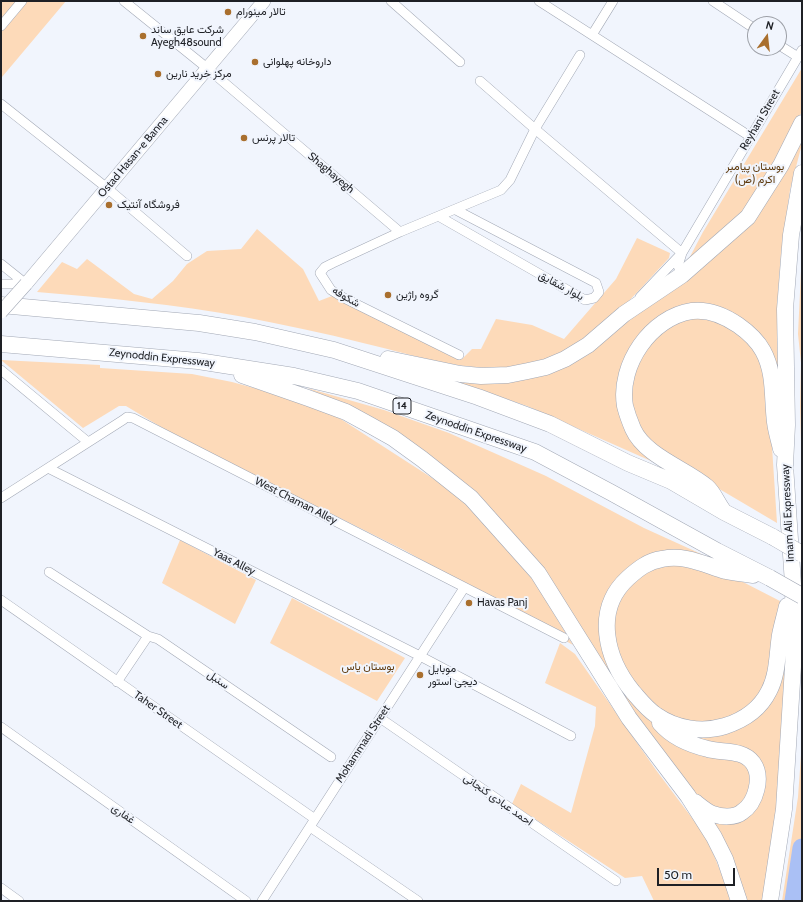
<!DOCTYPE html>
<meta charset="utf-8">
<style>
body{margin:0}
#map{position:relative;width:803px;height:902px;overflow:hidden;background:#f1f5fd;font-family:Cabin,sans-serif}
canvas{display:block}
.frame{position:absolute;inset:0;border:2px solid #1e2025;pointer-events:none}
.north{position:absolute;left:747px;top:16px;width:40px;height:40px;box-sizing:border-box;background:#f1f5fd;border:1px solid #9da0a7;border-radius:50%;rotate:15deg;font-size:11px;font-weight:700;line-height:16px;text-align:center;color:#1e2025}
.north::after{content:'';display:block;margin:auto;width:14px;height:18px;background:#a96f2e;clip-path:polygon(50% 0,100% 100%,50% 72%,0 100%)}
.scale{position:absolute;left:657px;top:868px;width:78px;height:18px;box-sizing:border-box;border:2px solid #1e2025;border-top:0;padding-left:5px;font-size:12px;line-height:14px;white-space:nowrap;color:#1e2025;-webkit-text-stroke:3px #f1f5fd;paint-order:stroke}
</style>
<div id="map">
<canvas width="803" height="902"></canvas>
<div class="frame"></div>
<div class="north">N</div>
<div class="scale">50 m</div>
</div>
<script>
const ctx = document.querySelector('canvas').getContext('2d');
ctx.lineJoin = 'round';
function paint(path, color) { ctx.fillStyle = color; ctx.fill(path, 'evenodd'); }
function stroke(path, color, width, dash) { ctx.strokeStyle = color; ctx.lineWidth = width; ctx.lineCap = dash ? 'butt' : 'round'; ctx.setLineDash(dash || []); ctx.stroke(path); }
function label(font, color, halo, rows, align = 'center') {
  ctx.font = font + ' Cabin,Vazirmatn,sans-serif'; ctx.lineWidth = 4; ctx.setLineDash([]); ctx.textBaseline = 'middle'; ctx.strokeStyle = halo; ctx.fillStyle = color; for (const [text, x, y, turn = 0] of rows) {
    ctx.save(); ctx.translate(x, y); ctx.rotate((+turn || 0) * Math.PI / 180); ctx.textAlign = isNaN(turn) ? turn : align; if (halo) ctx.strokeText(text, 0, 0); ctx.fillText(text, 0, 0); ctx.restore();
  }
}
const green = new Path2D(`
 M1 1H66L2 77 1 76Z
 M802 68V111L779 161 756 199 684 268 703 232Z
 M802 128V144L790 190 781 253 777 308 779 426 764 344 688 307 627 360 630 433 706 491 651 461 527 406 426 372 520 380 630 318 724 248Z
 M257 229 303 269 319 301 332 296 462 359 472 349H481L496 319 532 325 564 339 616 279 637 238 670 253 669 258C636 293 599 339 553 357 489 382 427 358 363 343 324 333 284 325 244 317 175 304 106 298 37 292L62 262 77 269 87 259 134 294 152 299 173 281 187 264 207 251 241 249Z
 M802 250V478L800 406 801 363 798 334Z
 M705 316 745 336 765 367 769 401 777 523 677 464 638 429 629 390 642 353 671 323Z
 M1 360 100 365V368L192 374 232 382 287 397 333 414 460 496 534 581 573 645 404 550 181 439 126 406H119L83 428Z
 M307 388 384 410 449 433 546 476 644 528 732 568 723 566 637 565 601 636 668 727 748 720 785 650 784 717 778 795 763 901H745L738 873 706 813 617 689 535 562 382 424Z
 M180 540 256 580 235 624 162 583Z
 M667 562 741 581 780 601 771 676 751 707 710 726 661 713 629 680 610 631 623 591 634 578Z
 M292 598 405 658 377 701 270 643Z
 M560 643 575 654 656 770 707 838 727 888 730 901H654L642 876 625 878 512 804 521 784 571 813 595 726 596 707 545 683Z
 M802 741V901H782L798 797Z`);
const river = new Path2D(`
 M794 901 802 848`);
const street = new Path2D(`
 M124 1 207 68 400 232
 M391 1 460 62
 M539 1 751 137
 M713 1 755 29
 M1 26 22 1
 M592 35 613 1
 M779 45 798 57
 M480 81 535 129 682 253
 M1 104 107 188 187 256
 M440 217 585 300 594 298 599 292 596 283 456 210
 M1 264 26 284
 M682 275 678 266 682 253 802 50
 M1 284H26
 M640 297 680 255
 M459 355 344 298 331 290 320 273 325 267 333 263 400 232 501 190 510 180 535 129 580 55
 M1 370 88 442
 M48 468 420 656 571 736
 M1 498 123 420 127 417 133 418 564 638
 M49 572 148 636 158 639 331 757
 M1 600 315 819
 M117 682 148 636
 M380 718 616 881
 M1 727 246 901
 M310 827 418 901
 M1 888 19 901
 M262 901 464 588`);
const secondary = new Path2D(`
 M26 284 264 1`);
const highway = new Path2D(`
 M1 305 199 323 255 332 334 350 478 397 550 424 628 463 671 481 724 512 773 537
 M1 344 198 361 294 376 358 391 535 452 612 493 717 551 770 578
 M388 359 460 374 481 376 508 375 528 371 546 367 565 359 588 345 624 314 682 275 748 217 781 165 802 123
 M242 375 308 398 346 412 368 424 393 438 422 459 471 498 538 573 629 718 688 796 714 837 725 859 739 901
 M722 509C717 502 713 492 707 487 686 469 645 456 633 429 630 422 627 414 625 406 618 365 651 317 692 311 709 309 725 316 738 325 748 332 757 340 763 351 775 373 772 398 775 422 776 431 779 440 781 449
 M753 575C744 574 735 573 726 571 705 565 685 554 662 559 648 561 638 569 628 578 593 610 606 659 633 692 640 700 647 709 656 715 676 729 702 733 725 726 744 720 760 709 769 691 778 674 777 654 780 635 782 625 785 615 787 606
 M660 723C672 737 691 745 708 749 722 753 743 749 753 763 763 777 756 803 742 812 735 818 721 817 713 814 707 812 700 806 695 802
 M770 901 784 809 794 651 793 584 785 465 787 425 785 309 791 235 802 173`);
const secondaryBridge = new Path2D(`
 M1 312 26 284`);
const highwayBridge = new Path2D(`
 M773 537 802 554
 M770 578 802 596`);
const markers = [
 [228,12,4,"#a96f2e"],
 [143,36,4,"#a96f2e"],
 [255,62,4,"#a96f2e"],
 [158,74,4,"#a96f2e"],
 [244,138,4,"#a96f2e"],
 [109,205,4,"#a96f2e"],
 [388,295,4,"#a96f2e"],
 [469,603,4,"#a96f2e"],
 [420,675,4,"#a96f2e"]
];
const shields = [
 [402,406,18]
];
const shieldNames = [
 ["14",402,406]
];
const poiNames = [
 ["تالار مینورام",236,12],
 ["شرکت عایق ساند",151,30],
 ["Ayegh48sound",151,43],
 ["داروخانه پهلوانی",263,62],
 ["مرکز خرید نارین",166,74],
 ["تالار پرنس",252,138],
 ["فروشگاه آنتیک",117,205],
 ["گروه راژین",396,295],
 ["Havas Panj",477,603],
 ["موبایل",428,669],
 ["دیجی استور",428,682]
];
const streetNames = [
 ["Reyhani Street",760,120,-60],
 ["Ostad Hasan-e Banna",133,157,-50],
 ["Shaghayegh",331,173,40],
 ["بلوار شقایق",561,286,28],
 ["شکوفه",346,297,30],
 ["Zeynoddin Expressway",162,358,6],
 ["Zeynoddin Expressway",476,432,19],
 ["West Chaman Alley",296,501,27],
 ["Imam Ali Expressway",788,513,-93],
 ["Yaas Alley",234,562,27],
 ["سنبل",218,680,34],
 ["Taher Street",158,710,35],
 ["Mohammadi Street",363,744,-57],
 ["احمد عبادی کنجانی",498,800,35],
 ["غفاری",123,814,35]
];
const parkNames = [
 ["بوستان پیامبر",755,167],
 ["اکرم (ص)",755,180],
 ["بوستان یاس",368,667]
];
paint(green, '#fddab9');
stroke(river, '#aac0f5', 19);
stroke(street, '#a2a8b5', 10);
stroke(secondary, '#a2a8b5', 14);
stroke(highway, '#a2a8b5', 17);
stroke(street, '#fff', 9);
stroke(secondary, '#fff', 13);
stroke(highway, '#fff', 16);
stroke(secondaryBridge, '#a2a8b5', 14, []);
stroke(highwayBridge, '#a2a8b5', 17, []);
stroke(secondaryBridge, '#fff', 13);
stroke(highwayBridge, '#fff', 16);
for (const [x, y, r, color] of markers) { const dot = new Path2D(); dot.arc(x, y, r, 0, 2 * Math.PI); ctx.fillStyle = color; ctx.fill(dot); stroke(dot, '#f1f5fd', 1.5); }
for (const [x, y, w] of shields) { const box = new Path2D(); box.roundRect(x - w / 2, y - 8, w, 16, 3); ctx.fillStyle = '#f1f5fd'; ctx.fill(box); stroke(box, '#1e2025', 1); }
label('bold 10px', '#1e2025', null, shieldNames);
label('11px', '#1e2025', '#f1f5fd', poiNames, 'left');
label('11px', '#1e2025', '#f1f5fd', streetNames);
label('11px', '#5c370a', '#f1f5fd', parkNames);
</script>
